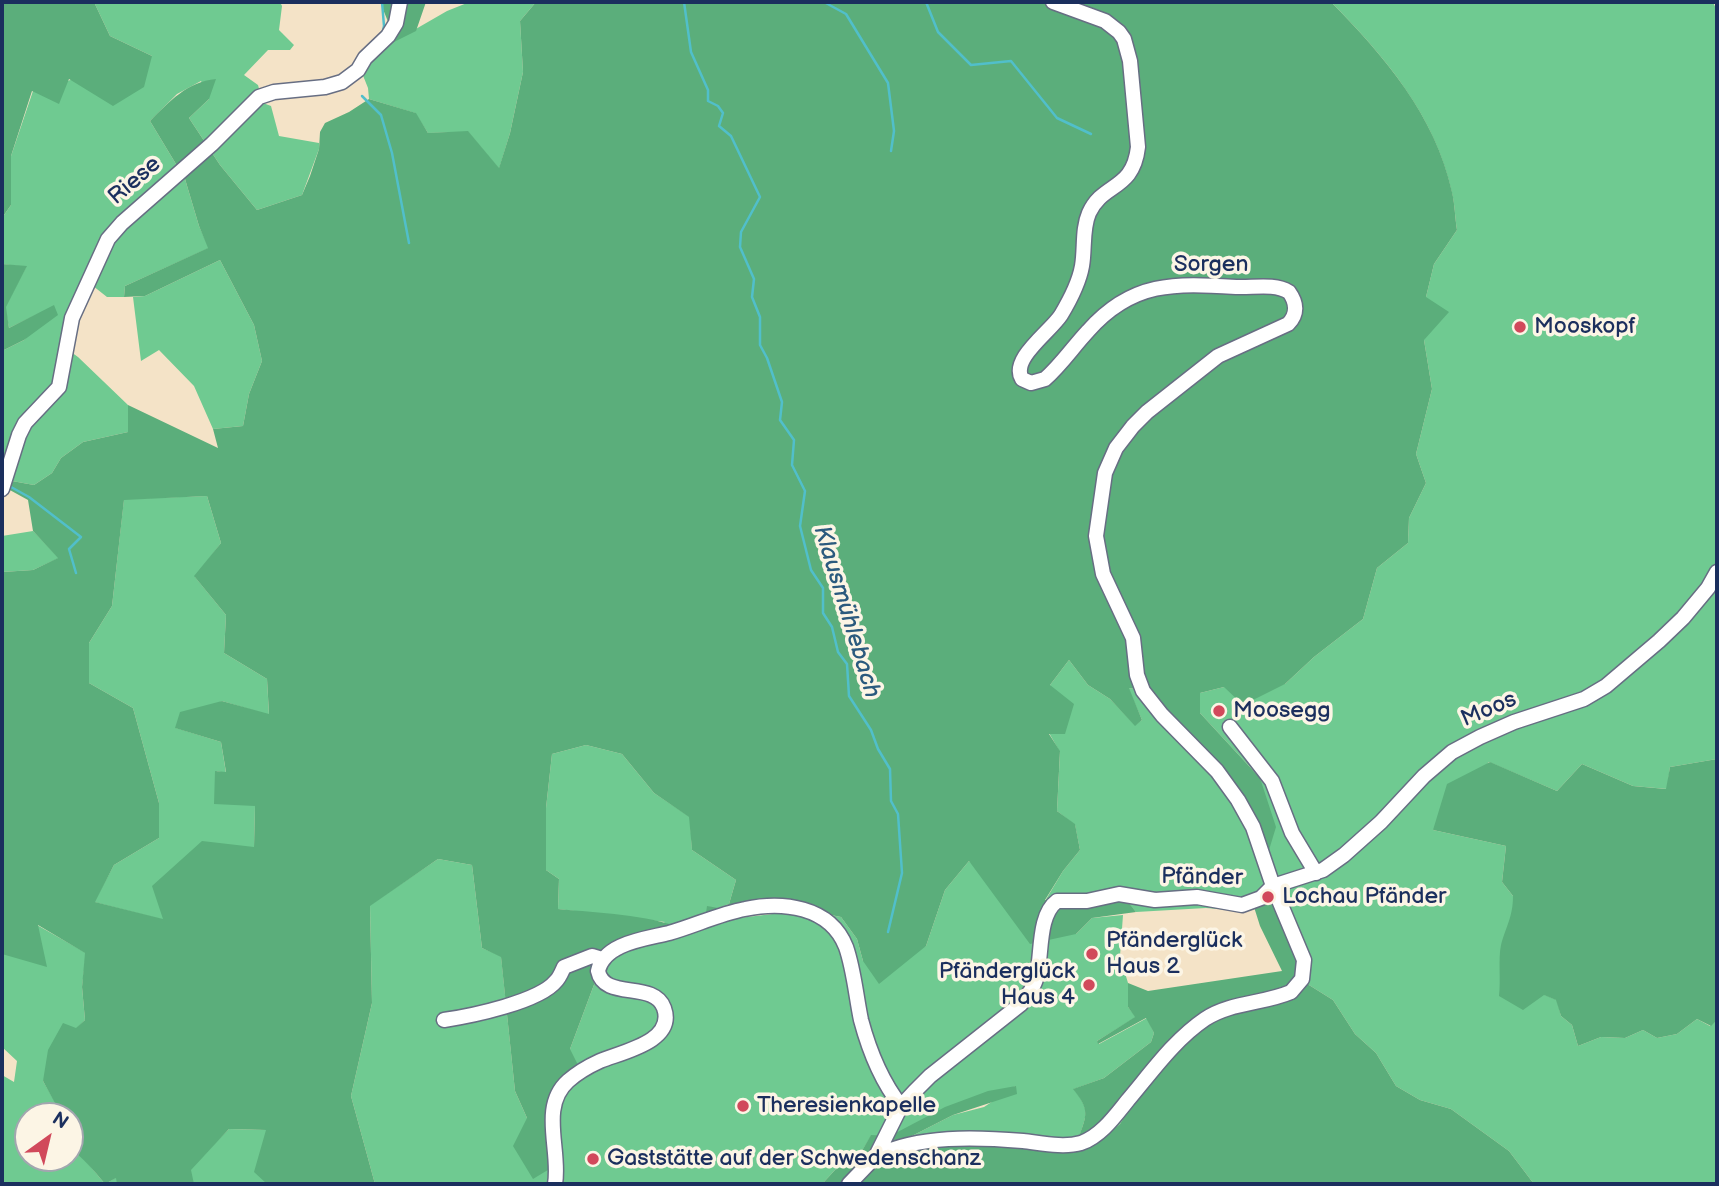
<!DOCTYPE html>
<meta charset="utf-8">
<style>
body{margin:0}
#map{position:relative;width:1719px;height:1186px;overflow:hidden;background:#f4e3c7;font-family:"Balsamiq Sans",sans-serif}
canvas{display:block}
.frame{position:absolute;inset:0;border:4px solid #1b2f5e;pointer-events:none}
.north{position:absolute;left:14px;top:1102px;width:70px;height:70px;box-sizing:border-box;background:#fcf5e5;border:2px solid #a2a6af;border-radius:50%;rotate:34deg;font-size:19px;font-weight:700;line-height:28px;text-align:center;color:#1b2f5e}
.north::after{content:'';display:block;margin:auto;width:24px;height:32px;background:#d1495b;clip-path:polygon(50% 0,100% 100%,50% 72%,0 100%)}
</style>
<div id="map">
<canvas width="1719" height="1186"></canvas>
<div class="frame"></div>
<div class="north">N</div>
</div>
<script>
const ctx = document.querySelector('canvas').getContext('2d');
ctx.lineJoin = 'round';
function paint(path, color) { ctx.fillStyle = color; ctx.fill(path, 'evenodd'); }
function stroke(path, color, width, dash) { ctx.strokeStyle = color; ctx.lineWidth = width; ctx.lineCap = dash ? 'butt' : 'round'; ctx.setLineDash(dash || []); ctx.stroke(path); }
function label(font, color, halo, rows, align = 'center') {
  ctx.font = font + ' "Balsamiq Sans",sans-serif'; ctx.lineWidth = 7; ctx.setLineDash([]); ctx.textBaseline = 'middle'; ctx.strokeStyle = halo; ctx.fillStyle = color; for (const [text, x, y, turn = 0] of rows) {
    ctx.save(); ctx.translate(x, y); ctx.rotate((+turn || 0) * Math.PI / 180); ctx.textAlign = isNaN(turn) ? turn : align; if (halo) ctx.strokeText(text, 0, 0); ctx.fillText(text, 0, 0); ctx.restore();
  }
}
const green = new Path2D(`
 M94 2H280L282 6 279 30 294 45 290 50H268L244 75 258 85 263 103 271 106 279 136 319 143V149L302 195 257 210 220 165 189 118 209 99 201 81 177 94 150 121 185 179 199 226 209 248 125 286 124 297H107L88 282 64 347 78 357 128 405V432L83 442 61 458 52 473 34 485 12 481 2 464V351L24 340 54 306 9 328 5 307 26 267 2 264V218L11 205V156L33 91 152 56 110 36Z
 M476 2H536L520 21 523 72 510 133 499 169 468 132 428 133 415 113 369 99 368 88 362 73 388 45 447 11 467 3 475 4Z
 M1331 2H1713L1717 11V759L1670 767 1667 789 1633 786 1582 764 1557 791 1489 762 1433 830 1506 846 1502 882 1513 896V913L1501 947 1502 977 1557 1000 1561 1016 1572 1025 1578 1046 1601 1037 1625 1038 1643 1030 1657 1038 1677 1034 1697 1019 1710 1026 1717 1020V1184H1534L1509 1151 1451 1109 1420 1100 1396 1086 1376 1053 1355 1034 1333 1000 1309 985 1271 897 1244 911 1206 908 1136 912 1125 899 1076 909 1045 901 1063 871 1080 850 1075 825 1057 811 1060 752 1049 733 1065 734 1050 685 1069 660 1088 685 1110 699 1135 725 1142 720 1128 688 1148 690 1242 794 1269 849 1260 778 1200 713V693L1224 687 1285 684 1314 657 1363 619 1377 568 1408 543 1409 518 1426 483 1416 454 1432 389 1424 340 1426 297 1434 264 1457 230C1455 218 1455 205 1452 193 1435 115 1385 57 1331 2Z
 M220 260 254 325 262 361 249 394 243 426 213 429 194 386 159 350 141 361 133 297 145 296Z
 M207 496 221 543 195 577 226 615 224 653 267 679 269 715 222 701 176 728 221 742 226 773 216 771 255 806 254 848 164 920 94 902 114 865 159 838V803L133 708 89 683V643L112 606 124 499Z
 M33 531 59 558 33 570 2 572V536Z
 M586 745 622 754 654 793 690 817 692 850 736 880 729 904 718 908 722 920 806 910 841 917 857 939 863 961 926 946 945 890 969 861 1076 934 1092 918 1123 915 1120 956 1128 983V1007L1136 1017 1097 1041 1099 1044 1147 1018 1154 1033 1151 1042 1104 1078 1074 1089C1090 1110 1087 1114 1079 1137L1136 1099 1120 1124 1097 1142 904 1140 953 1115 984 1107 1016 1086 890 1136H871L859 1156 835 1170 822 1184H375L351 1096 372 1003 370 905 438 859 472 865 482 948 501 956 515 1091 527 1118 533 1178 541 1173 570 1049 595 982 594 956 605 948 633 942 665 922 558 909 559 879 546 870V808L552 754Z
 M37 925 86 953 82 987 85 1020 76 1029 43 1081 62 1114V1116H28V1158H70V1147L81 1155 105 1184 117 1177V1184H2V1075L14 1082 17 1061 2 1047V954Z
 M229 1129 266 1130 294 1184H175Z`);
const forest = new Path2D(`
 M2 2H94L110 36 152 56 144 87 113 106 69 79 59 104 32 91 11 156V205L2 218Z
 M380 2H426L416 31 388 45 389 24Z
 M536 2H1331C1385 57 1435 115 1452 192 1455 205 1455 218 1457 230L1434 264 1426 297 1449 312 1424 340 1432 389 1416 454 1426 483 1409 518 1408 543 1377 568 1363 619 1314 657 1285 684 1243 705 1224 687 1200 693V713L1260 778 1276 827 1269 850 1242 794 1148 691 1129 688 1142 720 1135 726 1110 699 1088 685 1069 660 1050 685 1074 704 1065 734H1049L1060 751 1057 811 1075 824 1080 850 1063 871 1045 900 1074 905 1076 908 1125 898 1136 912 1092 918 1076 934 1030 944 969 861 945 890 926 946 879 984 863 961 857 939 841 917 806 910 705 920 707 906 718 908 729 904 736 880 692 850 689 817 654 793 622 754 586 745 552 754 546 808V870L559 879 558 909C601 913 644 914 685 929L605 948 594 955 595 982 570 1049 580 1069 561 1083 556 1165 533 1179 513 1146 527 1118 515 1091 501 957 482 948 472 865 438 859 370 906 372 1003 351 1096 375 1184H267L254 1172 266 1130 229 1129 191 1170 194 1184H117L116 1178 105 1184C94 1170 83 1159 70 1147V1116H62L43 1081 48 1050 63 1023 76 1028 85 1020 82 987 85 953 38 925 47 967 2 954V572L33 570 58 558 33 531 28 500 8 489 12 481 34 485 52 473 61 458 83 442 128 432V405L218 448 213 429 243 426 249 394 262 361 254 325 220 260 145 296 124 297 125 286 208 248 199 226 185 179 150 121C170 101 187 82 216 79L209 99 189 118 220 165 257 210 302 195 310 176 319 149 320 132 325 123 349 112 369 99 416 113 428 133 468 131 499 168 510 133 523 72 520 21ZM207 496 221 543 194 576 226 615 224 653 267 679 269 714 222 701 180 712 175 728 221 742 226 772 215 771 214 804 255 806 254 847 202 841 152 886 163 919 95 902 114 865 159 838V803L133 708 89 683V643L112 606 124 500Z
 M2 264 27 266 6 307 9 328 54 305 58 315 24 340 2 351Z
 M1717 759V1020L1711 1026 1697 1019 1677 1034 1657 1038 1643 1030 1625 1038 1601 1037 1578 1046 1572 1025 1561 1016 1556 1000 1544 995 1523 1010 1499 996C1501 980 1498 959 1501 945 1506 926 1513 917 1513 896L1502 882 1506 846 1433 830 1447 784 1490 762 1557 791 1582 764 1633 786 1666 789 1670 767Z
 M1271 896 1309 985 1333 1000 1355 1034 1376 1053 1396 1086 1420 1100 1451 1109 1509 1151 1534 1184H822L835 1170 859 1156 871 1135 890 1136 945 1107 988 1091 1016 1086 1017 1094 953 1115 904 1140 1097 1142 1120 1124 1134 1101 1078 1139C1087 1115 1090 1110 1073 1089L1104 1078 1151 1042 1154 1033 1146 1018 1098 1044 1097 1041 1135 1017 1128 1007V983L1148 991 1282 971 1260 926 1254 907Z`);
const stream = new Path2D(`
 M684 2 691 52 708 90V101L718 106 723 113 719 126 731 136 760 197 741 232 740 247 754 279 752 297 760 317V345L767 358 782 402 780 420 794 440 792 465 805 491 800 526 811 570 823 588V613L832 627 838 652 847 664 849 696 871 730 878 749 890 769 891 801 898 814 902 873 888 932
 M824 2 846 14 888 83 894 131 891 151
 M926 2 938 32 971 65 1011 61 1057 118 1091 134
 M382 35 384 26 382 2
 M362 96 381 115 392 153 409 243
 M11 487 29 497 81 537 69 549 76 573`);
const minor = new Path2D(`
 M2 489 19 435 25 423 59 387 72 318 108 239 122 223 212 144 259 97 274 92 325 87 342 82 358 70 365 58 388 36 396 23 400 2
 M1230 727 1272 781 1292 833 1316 873
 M444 1020C471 1016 539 1002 556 981 560 977 562 971 564 967L592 956 602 959
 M876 1156C920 1135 975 1137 1023 1141 1041 1143 1063 1148 1081 1143 1101 1136 1115 1116 1128 1100 1151 1073 1174 1040 1205 1019 1231 1002 1263 1004 1291 992L1302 979 1304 960 1273 886 1253 827 1238 800 1217 771 1162 715 1143 691 1137 675 1133 638 1103 574 1096 536 1105 473 1116 448 1133 426 1147 412 1218 356 1288 324C1298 314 1297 303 1289 292 1274 283 1253 288 1236 287 1175 283 1132 281 1088 331 1073 347 1061 365 1045 379L1031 383 1022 379C1010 359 1050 332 1061 315 1070 300 1079 283 1082 266 1085 249 1082 229 1089 213 1103 182 1133 191 1138 147L1130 61 1124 39 1119 32 1105 21 1053 2
 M555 1184C561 1151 539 1107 568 1081 577 1073 589 1066 600 1061 621 1052 676 1042 664 1008 654 980 604 1001 598 971 604 943 645 939 669 933 694 926 719 914 745 909 782 901 830 906 846 947 854 970 856 996 861 1020 869 1050 882 1082 901 1106
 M849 1184 876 1156 901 1106 914 1092 930 1076 1021 1004C1028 995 1035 986 1037 975 1042 953 1038 915 1057 901H1087L1119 894 1155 900 1197 897 1242 905 1261 898 1273 886 1323 870 1344 855 1381 822 1424 776 1452 752 1480 737 1514 722 1584 699 1606 686 1659 641 1683 618 1708 588 1717 572`);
const markers = [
 [1520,327,7,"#d1495b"],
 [1219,711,7,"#d1495b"],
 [1268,897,7,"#d1495b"],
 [1092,954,7,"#d1495b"],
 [1089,985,7,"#d1495b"],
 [743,1106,7,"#d1495b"],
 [593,1159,7,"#d1495b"]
];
const streetNames = [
 ["Riese",135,181,-41],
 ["Sorgen",1211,265],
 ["Moos",1489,710,-23],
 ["Pfänder",1202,878,1]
];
const poiNames = [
 ["Mooskopf",1534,327],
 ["Moosegg",1233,711],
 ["Lochau Pfänder",1282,897],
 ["Pfänderglück",1106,941],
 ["Haus 2",1106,967],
 ["Pfänderglück",1075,972,"right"],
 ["Haus 4",1075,998,"right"],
 ["Theresienkapelle",757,1106],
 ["Gaststätte auf der Schwedenschanz",607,1159]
];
const waterNames = [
 ["Klausmühlebach",846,612,73]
];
paint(green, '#6fca91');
paint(forest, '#5bae7b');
stroke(stream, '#51bfca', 2.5);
stroke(minor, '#676e83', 17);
stroke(minor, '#fff', 14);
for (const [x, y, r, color] of markers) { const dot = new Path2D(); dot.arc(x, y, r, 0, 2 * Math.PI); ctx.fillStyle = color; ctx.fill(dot); stroke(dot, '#fcf5e5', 2.5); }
label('23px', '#1b2f5e', '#fcf5e5', streetNames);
label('23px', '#1b2f5e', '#fcf5e5', poiNames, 'left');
label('italic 24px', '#2b5a7e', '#fcf5e5', waterNames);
</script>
